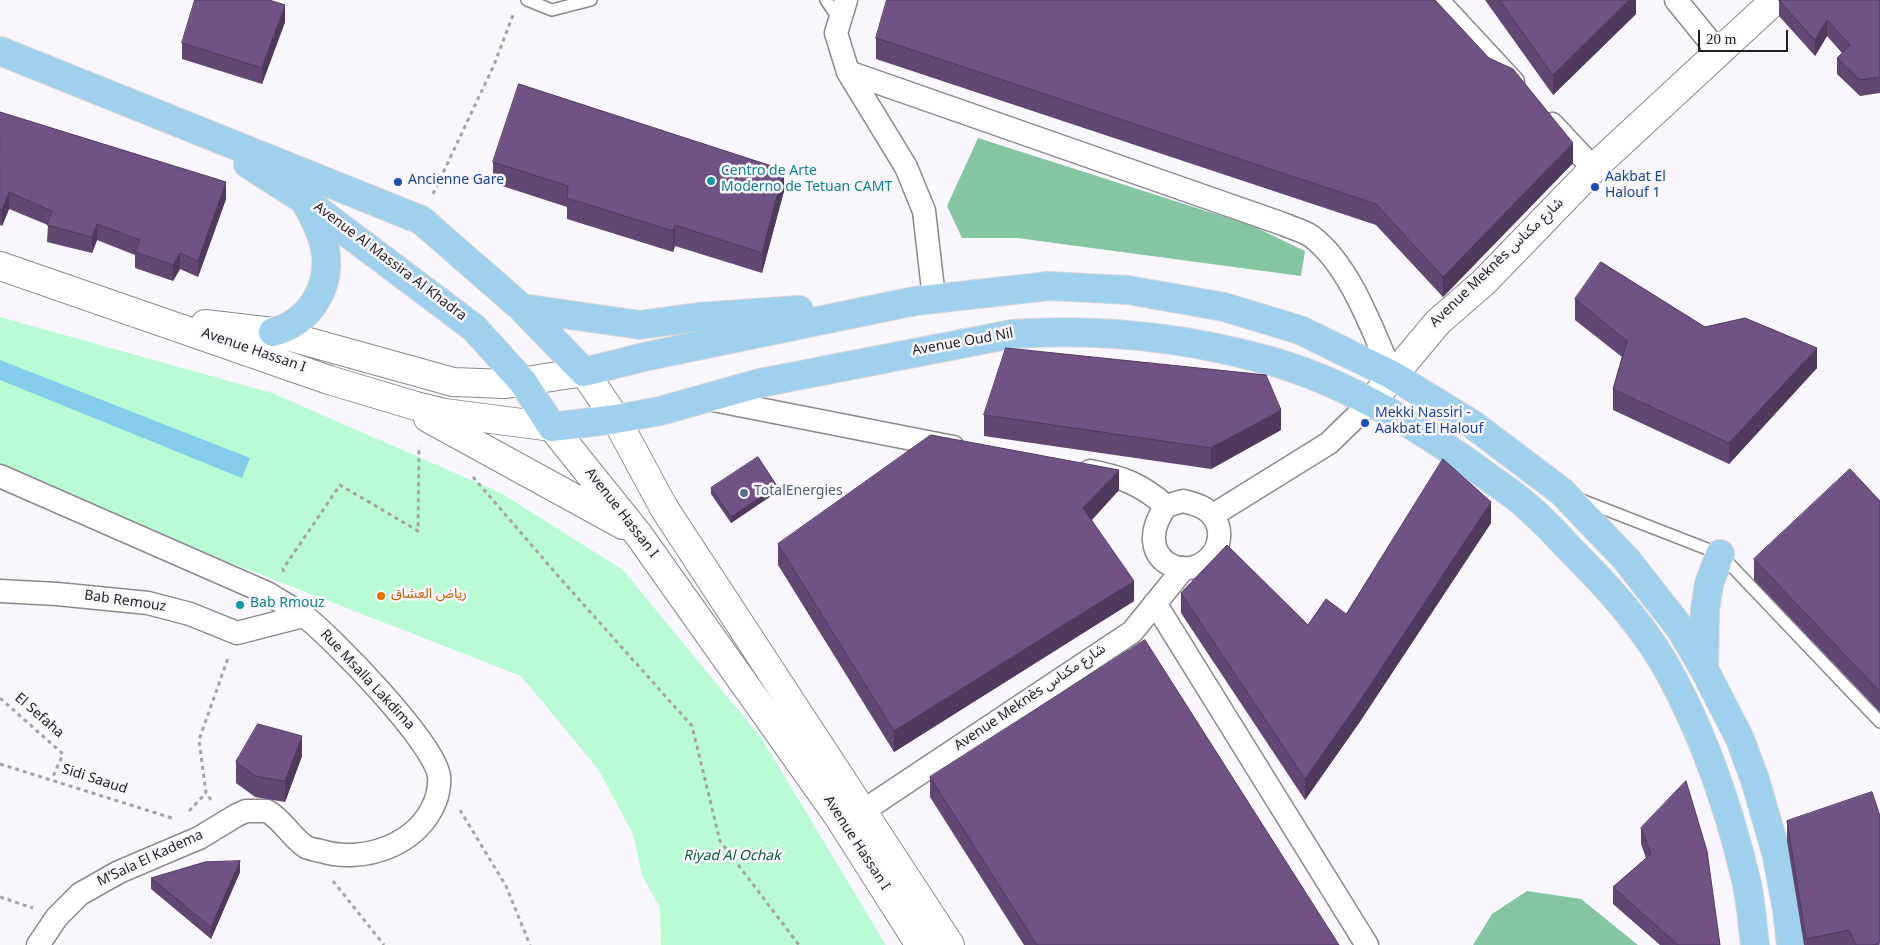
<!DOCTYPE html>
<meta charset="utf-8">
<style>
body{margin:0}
#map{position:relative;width:1880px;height:945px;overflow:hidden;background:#faf6fd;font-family:Georgia,serif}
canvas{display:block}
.scale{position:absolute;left:1698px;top:30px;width:90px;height:22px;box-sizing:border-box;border:2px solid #201e21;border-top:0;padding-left:6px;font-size:15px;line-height:18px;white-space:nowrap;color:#201e21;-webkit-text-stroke:4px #faf6fd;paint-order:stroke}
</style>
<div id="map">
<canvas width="1880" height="945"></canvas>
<div class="scale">20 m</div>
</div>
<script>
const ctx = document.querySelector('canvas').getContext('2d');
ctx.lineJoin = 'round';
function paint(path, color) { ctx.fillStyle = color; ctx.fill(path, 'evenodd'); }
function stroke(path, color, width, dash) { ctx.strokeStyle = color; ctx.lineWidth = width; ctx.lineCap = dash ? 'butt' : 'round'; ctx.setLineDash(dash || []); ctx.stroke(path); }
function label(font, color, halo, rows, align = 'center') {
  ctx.font = font + ' Georgia,"Noto Sans Arabic",serif'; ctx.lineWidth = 5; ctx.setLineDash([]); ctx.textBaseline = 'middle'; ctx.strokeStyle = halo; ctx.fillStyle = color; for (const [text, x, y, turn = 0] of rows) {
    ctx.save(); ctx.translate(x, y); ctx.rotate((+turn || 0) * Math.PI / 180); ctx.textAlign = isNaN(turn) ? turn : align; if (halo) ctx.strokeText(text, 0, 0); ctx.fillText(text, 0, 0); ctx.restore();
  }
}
const green = new Path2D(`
 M0 317 272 393 501 493 623 570 762 739 886 945H661L660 908 642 875 633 834 598 769 521 676 0 473Z`);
const forest = new Path2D(`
 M978 138 1253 226 1305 251 1301 276 1017 238H962L947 206Z
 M1527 891 1581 899 1638 945H1473L1492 914Z`);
const water = new Path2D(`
 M0 360 250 458 242 478 0 380Z`);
const path = new Path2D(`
 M433 194 494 65 513 15
 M473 477 559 577 692 726 720 841 799 945
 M284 572 283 569 340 485 418 531 419 446
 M0 698 63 754 52 779
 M0 764 175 819
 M211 800 206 793 199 740 228 658
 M460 810 506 886 530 945
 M189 811 206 793
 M333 881 384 945
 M0 897 33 908`);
const service = new Path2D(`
 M527 0 552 10 591 0
 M826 0 840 21
 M1579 499 1720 554 1880 722`);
const minor = new Path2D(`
 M846 0 836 33 848 72 906 167 924 211 934 298
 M1437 0 1513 82
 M1676 0 1720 54
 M848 72 1283 224C1292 228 1303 231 1311 236 1350 265 1373 331 1392 375
 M1552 124 1594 169
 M708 399 953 447
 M1090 471C1122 477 1141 484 1166 506
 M0 476 267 593C279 601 292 607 303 615 332 637 434 742 439 776 440 783 438 795 435 802 418 845 363 864 321 851 316 850 310 849 306 847 291 837 283 820 267 811H246L237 815 199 838 119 872 80 894 57 917 38 945
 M1183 501C1200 505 1212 509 1218 526 1220 533 1219 542 1216 549 1193 590 1127 561 1166 506Z
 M1213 515 1329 443 1371 402
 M0 591 57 594 148 603 190 614 237 633 303 616
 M1155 603 1367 945
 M863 811 1132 632 1184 568`);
const secondary = new Path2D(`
 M0 266 329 380 416 406 445 413 552 427 638 534 838 816 920 945
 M205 324 273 332 453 382 506 384 584 372 616 419 664 508 950 945
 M1371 402 1438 322 1484 282 1601 161 1775 0
 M428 418 623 525`);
const primary = new Path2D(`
 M0 51 421 220 522 308 584 372 648 356 915 301 1049 286 1128 290 1224 307 1300 330 1392 375 1472 424 1562 492 1626 559 1680 628 1704 669 1740 739 1755 780 1776 852 1787 910 1791 945
 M248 164 304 200 474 328 523 382 552 427 616 419 660 411 760 383 1012 334C1098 328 1184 337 1267 360 1347 382 1422 428 1488 477 1502 487 1518 497 1530 509 1544 521 1556 534 1568 547 1608 587 1648 630 1674 681 1706 742 1729 809 1745 876 1751 898 1752 922 1755 945
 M522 308 640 325 698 317 799 310
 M273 332C309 323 332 287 325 249 322 233 314 218 306 203
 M1704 669 1705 610 1709 584 1720 554`);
const wall = new Path2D(`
 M1485 0H1636V14L1553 95Z
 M1779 0H1880V93L1860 96 1837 74V58L1842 53 1827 36 1815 56 1779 16Z
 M285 22 262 84 182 59V43Z
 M876 38 1573 163 1443 297 1376 225 876 59Z
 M0 112 226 199 198 277 180 269 173 281 135 268V255L97 240 92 253 47 242 48 225 9 209 2 226 0 225Z
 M493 162 784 191 762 273 675 246 673 252 567 219V207L493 183Z
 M1575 299 1705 327 1817 368 1729 464 1613 410V389L1622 357 1575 320Z
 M984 415 1281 430 1211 469 984 436Z
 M711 488 777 492 731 523 711 494Z
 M1119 490 1092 520 1134 601 894 752 778 565V544Z
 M1880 501V712L1754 580V559Z
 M1491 523 1359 723 1305 800 1181 613V593L1308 625 1346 614Z
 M302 756 285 802 255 797 236 783V762Z
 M930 777 1339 945H1024L930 797Z
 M1787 821 1880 945H1804L1787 841Z
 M1641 828 1720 945H1660L1613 904V887L1646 858 1641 844Z
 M240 872 211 939 151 889V878Z`);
const shadedWall = new Path2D(`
 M1629 0H1636V14L1553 95V75Z
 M285 5V22L262 84V68Z
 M1827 20V36L1815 56V40Z
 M1573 143V163L1443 297V277Z
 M784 170V191L762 273V253Z
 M226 182V199L198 277V261Z
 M9 192V209L2 226V210Z
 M97 224V240L92 253V237Z
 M675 225V246L673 252V231Z
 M180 253V269L173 281V265Z
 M1817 348V368L1729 464V443Z
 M1281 410V430L1211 469V448Z
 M1119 470V490L1083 529V508Z
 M777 486V492L731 523V517Z
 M1491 502V523L1359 723 1305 800V779Z
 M1134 581V601L894 752V731Z
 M302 736V756L285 802V781Z
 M240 861V872L211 939V927Z`);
const building = new Path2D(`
 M195 0H269L285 5 262 68 182 43Z
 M887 0H1435L1489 58 1513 69 1573 143 1443 277 1376 204 876 38Z
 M1500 0H1629L1553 75Z
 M1779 0H1880V77L1860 80 1837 58 1850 45 1827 20 1815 40Z
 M519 84 784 170 762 253 675 225 673 231 567 198 568 186 493 162Z
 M0 112 226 182 198 261 180 253 173 265 135 252 140 240 97 224 92 237 47 225 52 211 9 192 2 210 0 209Z
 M1601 262 1705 327 1745 318 1817 348 1729 443 1613 389 1627 341 1575 299Z
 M1006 348 1266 375 1281 410 1211 448 984 415Z
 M931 435 1119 470 1083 508 1134 581 894 731 778 544Z
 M758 457 777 486 731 517 711 488Z
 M1443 459 1491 502 1359 702 1305 779 1181 593 1227 545 1308 625 1326 599 1346 614Z
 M1850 469 1880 501V692L1754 559Z
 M1145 640 1339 945H1037L930 777Z
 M258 724 302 736 285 781 255 776 236 762Z
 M1686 781 1707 851 1720 945H1678L1613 887 1651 854 1641 828Z
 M1872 792 1880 816V943L1872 945H1856L1849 930 1806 939 1787 821Z
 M240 861 211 927 151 878 205 862Z`);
const markers = [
 [711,181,5,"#0f9aa8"],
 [398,182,5,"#1a4fb4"],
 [1595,187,5,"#1a4fb4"],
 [1365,423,5,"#1a4fb4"],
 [744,493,5,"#5c6f8a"],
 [381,596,5,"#e8710a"],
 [240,605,5,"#0f9aa8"]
];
const cultureNames = [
 ["Centro de Arte",721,173],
 ["Moderno de Tetuan CAMT",721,189],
 ["Bab Rmouz",250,605]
];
const transitNames = [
 ["Aakbat El",1605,179],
 ["Halouf 1",1605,195],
 ["Ancienne Gare",408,182],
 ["Mekki Nassiri -",1375,415],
 ["Aakbat El Halouf",1375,431]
];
const streetNames = [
 ["Avenue Al Massira Al Khadra",389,263,37],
 ["Avenue Meknès شارع مكناس",1498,264,-44],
 ["Avenue Oud Nil",963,344,-10],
 ["Avenue Hassan I",253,352,19],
 ["Avenue Hassan I",620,514,52],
 ["Bab Remouz",125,603,8],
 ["Rue Msalla Lakdima",366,681,47],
 ["Avenue Meknès شارع مكناس",1031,699,-34],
 ["El Sefaha",38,717,41],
 ["Sidi Saaud",94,781,18],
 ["Avenue Hassan I",855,844,57],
 ["M’Sala El Kadema",151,860,-25]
];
const serviceNames = [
 ["TotalEnergies",754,493]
];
const foodNames = [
 ["رياض العشاق",391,596]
];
const parkNames = [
 ["Riyad Al Ochak",732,858]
];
paint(green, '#b9fbd5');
paint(forest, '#84c6a1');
paint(water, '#83ccec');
stroke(service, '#8b888e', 14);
stroke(minor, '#8b888e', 25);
stroke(secondary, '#8b888e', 30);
stroke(primary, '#d7d6d7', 30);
stroke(path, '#a6a3a8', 3, [4, 4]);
stroke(service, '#fff', 11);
stroke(minor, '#fff', 22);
stroke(secondary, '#fff', 28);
stroke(primary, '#9fd1ef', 28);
paint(wall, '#614772');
paint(shadedWall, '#4f395d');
paint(building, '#715285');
stroke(building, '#4f395d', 1);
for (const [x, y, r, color] of markers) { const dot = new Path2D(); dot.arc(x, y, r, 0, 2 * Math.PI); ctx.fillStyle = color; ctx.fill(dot); stroke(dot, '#faf6fd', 2); }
label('14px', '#0d838f', '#faf6fd', cultureNames, 'left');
label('14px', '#164399', '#faf6fd', transitNames, 'left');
label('14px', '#201e21', '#faf6fd', streetNames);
label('14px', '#4e5e75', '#faf6fd', serviceNames, 'left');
label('14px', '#c56008', '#faf6fd', foodNames, 'left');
label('italic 14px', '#095b39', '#faf6fd', parkNames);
</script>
